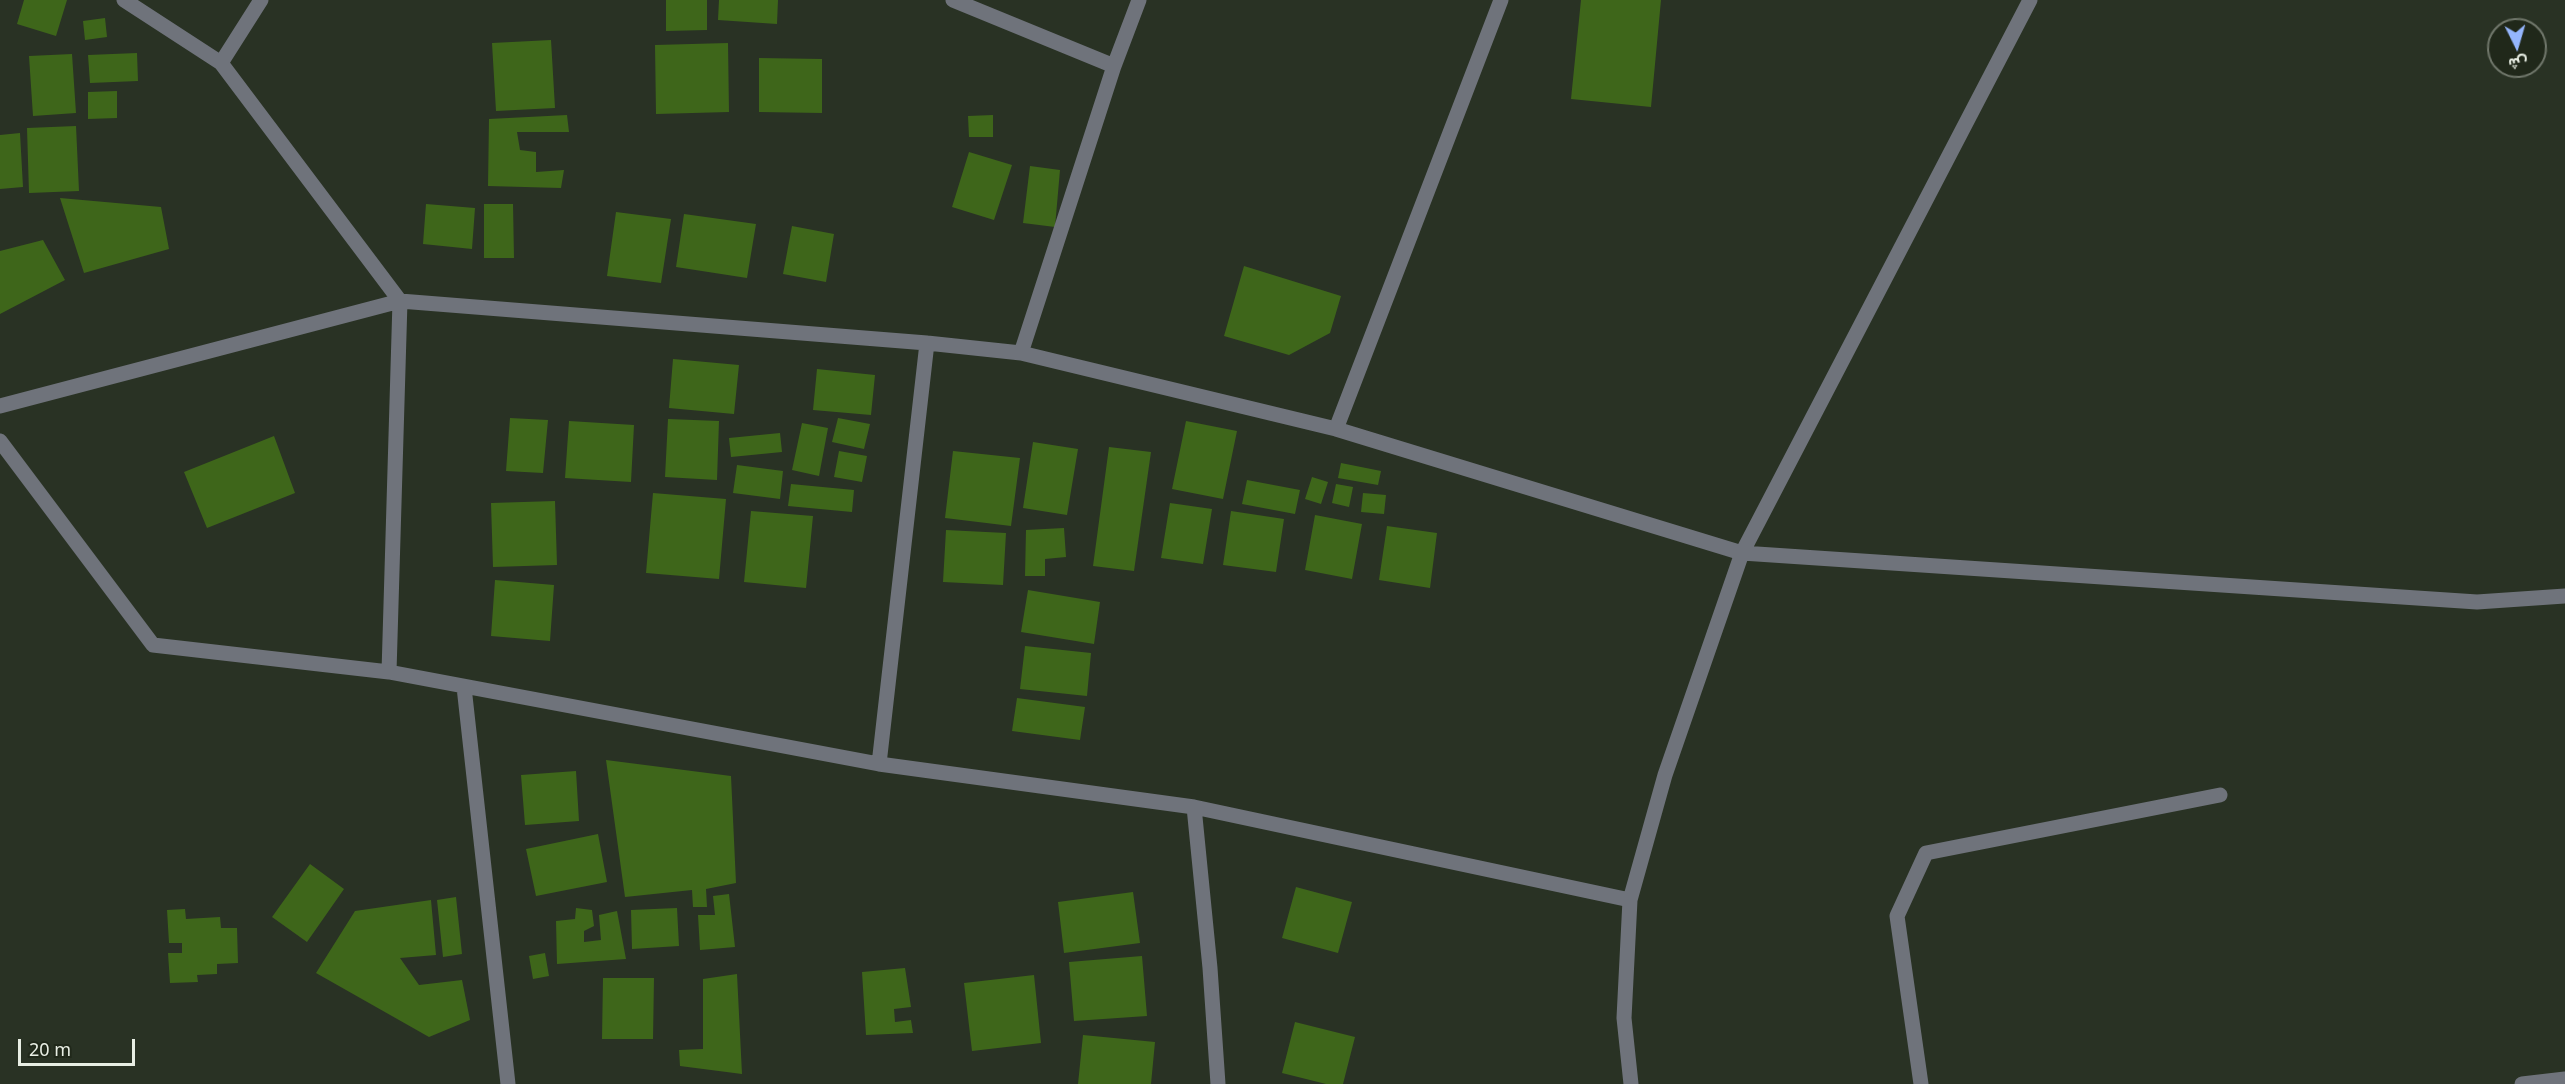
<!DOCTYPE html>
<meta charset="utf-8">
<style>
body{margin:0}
#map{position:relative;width:2565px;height:1084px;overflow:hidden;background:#293224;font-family:"Noto Sans",Vazirmatn,sans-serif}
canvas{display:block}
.north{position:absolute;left:2487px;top:18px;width:60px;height:60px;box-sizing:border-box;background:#20281a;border:2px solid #70776b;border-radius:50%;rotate:175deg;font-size:16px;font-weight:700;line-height:24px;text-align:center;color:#e8eee4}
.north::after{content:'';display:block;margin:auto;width:21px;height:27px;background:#95b6fd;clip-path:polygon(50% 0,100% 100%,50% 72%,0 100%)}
.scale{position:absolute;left:18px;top:1039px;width:117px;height:27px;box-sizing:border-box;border:3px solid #e8eee4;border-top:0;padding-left:8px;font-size:18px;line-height:21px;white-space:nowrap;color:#e8eee4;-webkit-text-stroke:4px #20281a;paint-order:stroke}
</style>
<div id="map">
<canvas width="2565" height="1084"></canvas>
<div class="north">ش</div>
<div class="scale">20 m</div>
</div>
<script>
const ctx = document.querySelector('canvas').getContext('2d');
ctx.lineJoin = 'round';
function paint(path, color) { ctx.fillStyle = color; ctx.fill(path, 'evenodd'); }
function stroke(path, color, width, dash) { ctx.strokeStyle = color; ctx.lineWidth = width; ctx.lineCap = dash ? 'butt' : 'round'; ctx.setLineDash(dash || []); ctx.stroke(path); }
const building = new Path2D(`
 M24 0H67L56 36 17 24Z
 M666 0H707V30L666 31Z
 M719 0H778L777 24 718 20Z
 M1581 0H1661L1651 107 1571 99Z
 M105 18 107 37 85 40 83 21Z
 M551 40 555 108 496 111 492 43Z
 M728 43 729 112 656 114 655 45Z
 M137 53 138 81 90 83 88 55Z
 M72 54 76 113 33 116 29 56Z
 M759 58 822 59V113L759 112Z
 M117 91V118L88 119V92Z
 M567 115 569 132H517L520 150 536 152V172L564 170 561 188 488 186 489 119Z
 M993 115V137H969L968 116Z
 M76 126 79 191 29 193 27 128Z
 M20 133 23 187 0 189V135Z
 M969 152 1012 165 994 220 952 207Z
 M1030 166 1060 170 1055 227 1023 223Z
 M60 198 161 207 169 249 84 273Z
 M426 204 475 208 472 249 423 244Z
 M484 204H513L514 258H484Z
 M616 212 671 219 661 283 607 276Z
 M684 214 756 224 747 278 676 267Z
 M792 226 834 234 826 282 783 274Z
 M43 240 65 280 0 314V251Z
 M1244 266 1341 296 1330 333 1289 355 1224 336Z
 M673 359 739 365 734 414 669 408Z
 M817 369 875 375 871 415 813 410Z
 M510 418 548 420 543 473 506 471Z
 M838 418 870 424 864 449 832 442Z
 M668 419 719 421 717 480 665 477Z
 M569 421 634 425 631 482 565 478Z
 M1186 421 1237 431 1223 499 1172 489Z
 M802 423 828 428 819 476 792 470Z
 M780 433 782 452 731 457 729 438Z
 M274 436 295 493 207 528 184 472Z
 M1033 442 1078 449 1067 515 1023 508Z
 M1109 447 1151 452 1134 571 1093 566Z
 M839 451 867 456 862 482 834 477Z
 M953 451 1020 458 1011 526 945 518Z
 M1341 463 1381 471 1378 485 1338 478Z
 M737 465 783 471 780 499 733 493Z
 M1312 477 1328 482 1321 504 1305 499Z
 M1247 480 1300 490 1295 514 1242 504Z
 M791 484 854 490 852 512 788 506Z
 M1336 484 1353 487 1349 507 1332 503Z
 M653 493 726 499 719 579 646 573Z
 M1363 493 1386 495 1384 514 1361 512Z
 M555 501 557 565 493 567 491 503Z
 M1170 503 1212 509 1203 564 1161 558Z
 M751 511 813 516 806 588 744 582Z
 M1231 511 1284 519 1276 572 1223 565Z
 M1315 515 1362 524 1352 579 1305 570Z
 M1387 526 1437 533 1430 588 1379 580Z
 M1064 528 1066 557 1045 559V576H1025L1026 530Z
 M946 530 1006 533 1003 585 943 582Z
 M495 580 554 585 550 641 491 636Z
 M1028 590 1100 602 1094 644 1021 632Z
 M1025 646 1091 653 1087 696 1020 689Z
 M1017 698 1085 707 1080 740 1012 731Z
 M606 760 731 776 736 883 706 889 707 907H693L692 890 625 897Z
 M576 771 579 821 525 825 521 775Z
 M598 834 607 882 536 896 526 849Z
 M310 864 344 889 307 942 272 917Z
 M1296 887 1352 902 1338 953 1282 938Z
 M1133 892 1140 943 1064 953 1058 902Z
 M729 894 735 947 700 950 698 915H715L713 896Z
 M456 897 462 954 443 957 437 900Z
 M431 900 436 955 400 958 419 985 462 980 470 1020 429 1037 316 973 355 911Z
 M576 908 592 910 594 926 584 931V942L601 940 599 915 617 911 626 959 557 964 556 921 575 919Z
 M677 908 679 946 632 949 631 910Z
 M185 909 186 919 220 917 221 928H237L238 963 217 964V974L197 975 198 982 170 983 168 953H182V943H169L167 910Z
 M545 953 549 976 533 979 529 956Z
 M1142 956 1147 1016 1074 1021 1069 962Z
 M905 968 911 1007 894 1009 895 1022 911 1020 913 1033 866 1035 862 972Z
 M737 974 742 1074 680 1066 679 1050 703 1049V979Z
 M1034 975 1041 1043 972 1051 964 983Z
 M603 978H654L653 1039H602Z
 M1295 1022 1355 1037 1343 1084H1326L1282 1073Z
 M1083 1035 1155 1042 1151 1084H1078Z`);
const minor = new Path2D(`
 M124 0 221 63 400 301 389 672
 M953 0 1114 66 1139 0
 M221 63 261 0
 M1021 353 1114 66
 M0 406 400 301 927 343 1021 353 1336 429 1742 553 2477 602 2565 596
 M1336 429 1501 0
 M0 441 153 645 389 672 879 764 1194 807 1630 900
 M464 687 508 1084
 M879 764 927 343
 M1194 807 1210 968 1218 1084
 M1631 1084 1624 1018 1630 900 1665 775 1742 553 2030 0
 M1921 1084 1897 916 1926 853 2220 795
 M2522 1084 2565 1079`);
paint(building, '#3e661a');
stroke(minor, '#6f737b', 15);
</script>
